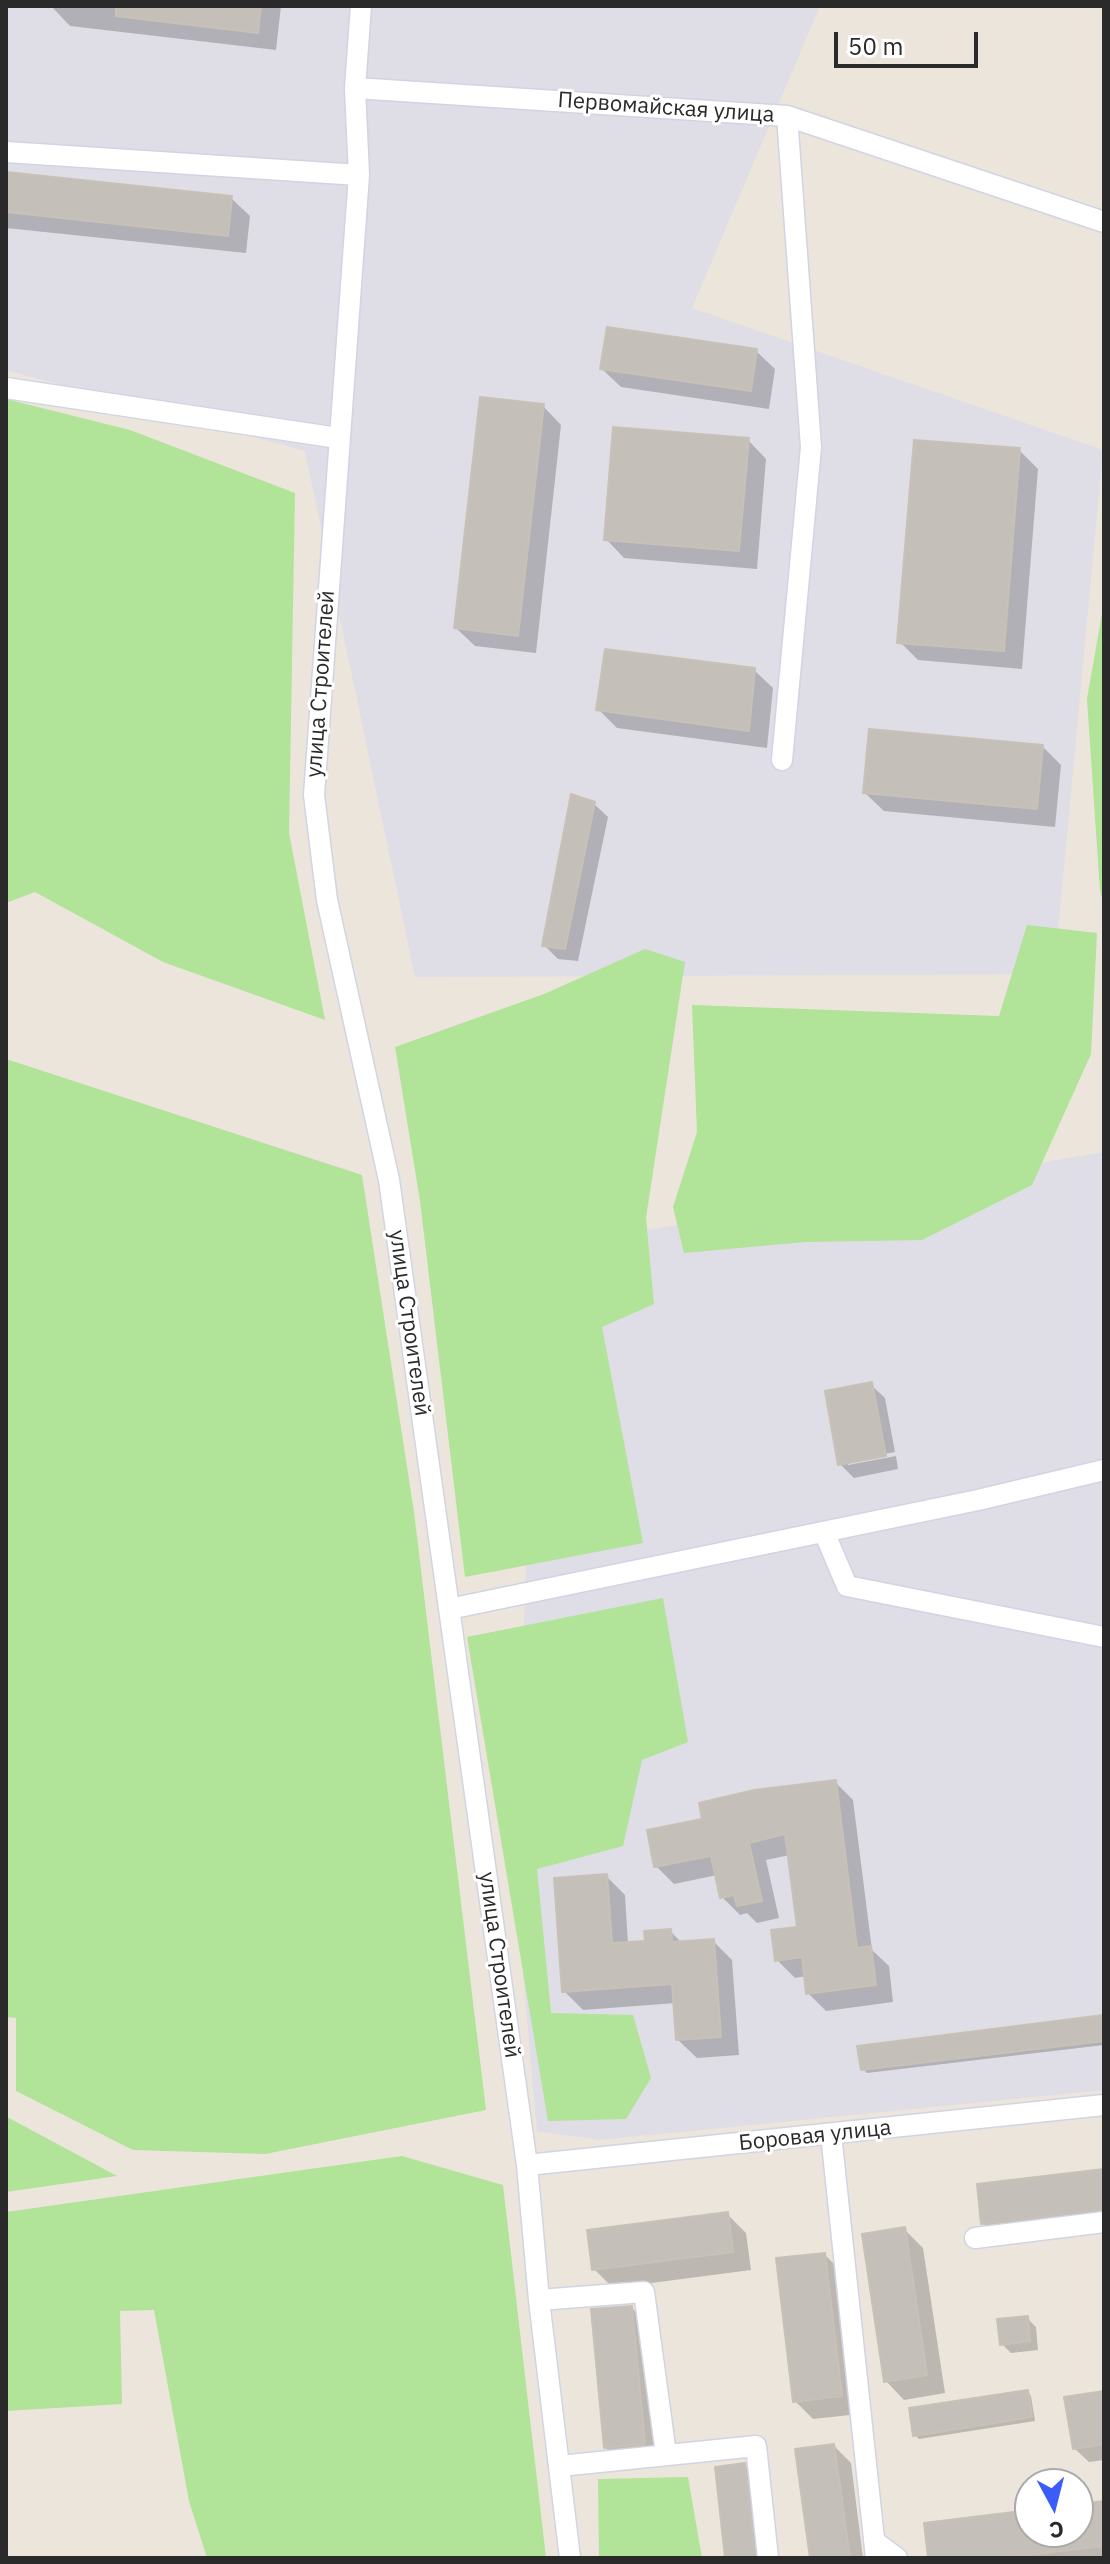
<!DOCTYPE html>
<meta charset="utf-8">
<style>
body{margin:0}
#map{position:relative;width:1110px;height:2564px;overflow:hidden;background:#ece5dc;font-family:"IBM Plex Sans",sans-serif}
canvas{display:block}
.frame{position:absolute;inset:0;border:8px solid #2a2a2a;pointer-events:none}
.north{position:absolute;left:1014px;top:2468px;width:80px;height:80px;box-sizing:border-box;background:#fff;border:2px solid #aaa;border-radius:50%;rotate:173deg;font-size:22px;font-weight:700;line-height:32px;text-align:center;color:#2a2a2a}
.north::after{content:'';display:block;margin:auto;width:28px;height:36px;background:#3c5cfa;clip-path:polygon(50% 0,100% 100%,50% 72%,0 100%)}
.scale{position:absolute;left:834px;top:32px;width:144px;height:36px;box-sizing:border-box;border:4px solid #2a2a2a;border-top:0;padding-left:10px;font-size:24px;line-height:28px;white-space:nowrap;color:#2a2a2a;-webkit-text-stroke:6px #fff;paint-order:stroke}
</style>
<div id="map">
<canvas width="1110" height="2564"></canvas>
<div class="frame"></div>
<div class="north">С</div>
<div class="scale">50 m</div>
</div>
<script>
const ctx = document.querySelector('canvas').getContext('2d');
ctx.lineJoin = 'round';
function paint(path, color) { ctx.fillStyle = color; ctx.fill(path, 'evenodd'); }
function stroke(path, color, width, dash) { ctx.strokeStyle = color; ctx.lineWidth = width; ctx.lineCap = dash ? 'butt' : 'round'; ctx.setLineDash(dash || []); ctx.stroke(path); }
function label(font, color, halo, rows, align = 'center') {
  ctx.font = font + ' "IBM Plex Sans",sans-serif'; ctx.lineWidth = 6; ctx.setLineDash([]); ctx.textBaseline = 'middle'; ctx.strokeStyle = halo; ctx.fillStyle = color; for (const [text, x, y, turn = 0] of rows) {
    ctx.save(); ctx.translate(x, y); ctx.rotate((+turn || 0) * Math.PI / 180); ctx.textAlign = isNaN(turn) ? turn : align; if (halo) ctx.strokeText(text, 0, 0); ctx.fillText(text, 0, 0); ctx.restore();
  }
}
const industrial = new Path2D(`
 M6 6H820L692 308 1103 450 1054 974 415 977 305 451 6 370Z
 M1104 1152V2090L599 2140 537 2131 515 1884 537 1249Z`);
const green = new Path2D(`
 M6 399 130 430 295 493 289 833 325 1020 163 962 35 892 6 903Z
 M1104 602V904L1100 891 1087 699Z
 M1027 925 1097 933 1091 1054 1032 1185 922 1240 805 1242 684 1253 673 1207 697 1132 692 1005 999 1016Z
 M645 949 685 962 646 1218 654 1304 602 1327 643 1543 465 1577 420 1201 395 1047 544 994Z
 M6 1059 362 1175 414 1512 486 2110 265 2154 133 2150 16 2091V2018L6 2017Z
 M663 1598 688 1742 642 1760 623 1846 537 1869 551 2013 633 2015 651 2078 626 2119 548 2121 467 1637Z
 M6 2116 9 2118 117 2176 6 2192Z
 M402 2156 503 2185 546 2558H207L189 2501 154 2310 120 2311 122 2404 6 2411V2212Z
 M688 2477 702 2558H599L598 2479Z`);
const shadow = new Path2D(`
 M51 6H281L276 50 70 26Z
 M409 6H460V8Z
 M6 174 231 198 250 216 246 253 6 228Z
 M756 351 775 369 769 409 621 387 602 369Z
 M543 406 561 425 536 653 475 646 456 628Z
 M748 440 766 459 757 569 624 558 606 539Z
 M1019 450 1038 469 1022 669 918 660 900 642Z
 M754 670 773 688 767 748 617 728 599 710Z
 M1042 746 1061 765 1055 827 884 811 865 793Z
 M594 804 608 817 578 961 558 959 544 945Z
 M871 1385 885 1398 895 1452 848 1461V1465L896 1456 898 1469 854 1478 840 1464Z
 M835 1782 853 1800 872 1950 889 1966 893 2002 826 2011 808 1993 806 1976 795 1978 777 1960 799 1929 790 1855 766 1860 779 1918 757 1923 747 1913 740 1915 722 1897 717 1875 674 1884 656 1866 705 1821Z
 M606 1876 625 1895 628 1944 647 1943 670 1931 682 1943 713 1941 732 1960 739 2055 697 2058 678 2040 676 2003 583 2010 564 1991Z
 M1104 2017V2045L867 2073 863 2069Z
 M1104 2171V2229L1002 2242 983 2223Z
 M727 2214 746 2233 751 2270 613 2288 594 2269Z
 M904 2229 923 2248 945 2393 904 2400 886 2381Z
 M825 2255 843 2273 859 2414 813 2419 795 2401Z
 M632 2308 650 2327 663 2462 624 2466 606 2448Z
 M1027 2318 1036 2327 1038 2350 1011 2353 1002 2344Z
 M1027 2392 1031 2396 1035 2421 919 2439 915 2435Z
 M1104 2393V2460L1089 2462 1075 2449Z
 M834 2446 851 2463 863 2558H813Z
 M744 2465 748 2469 759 2558H727Z
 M1104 2503V2558H931L1030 2512V2532H1078V2506Z`);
const building = new Path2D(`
 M116 6H261L258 33 116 16Z
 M6 172 232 196 228 236 6 212Z
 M607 327 757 349 751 391 600 369Z
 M480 397 544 404 518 636 454 628Z
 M613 427 749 438 739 551 604 540Z
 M914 440 1020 448 1004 651 897 643Z
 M605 649 755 668 749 731 596 710Z
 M869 729 1043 745 1037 809 863 793Z
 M571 794 595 802 565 949 542 946Z
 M872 1382 886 1456 838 1465 825 1391Z
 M836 1780 857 1948 871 1946 876 1985 806 1994 802 1957 775 1961 771 1930 797 1927 785 1834 749 1843 762 1901 737 1906 734 1895 720 1898 711 1856 654 1867 647 1830 702 1819 699 1803 754 1790Z
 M607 1874 612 1943 645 1941 644 1931 671 1929 672 1942 714 1939 721 2037 676 2040 672 1984 562 1992 554 1878Z
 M1104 2015V2041L861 2070 857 2046Z
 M1104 2169V2209L981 2224 977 2184Z
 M728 2212 733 2252 592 2270 587 2230Z
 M905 2227 927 2375 884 2382 862 2234Z
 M825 2253 842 2396 793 2402 776 2258Z
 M632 2306 645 2444 604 2448 591 2309Z
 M1028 2316 1030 2341 1000 2345 997 2319Z
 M1028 2390 1032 2417 913 2436 909 2408Z
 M1104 2391V2444L1073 2449 1064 2397Z
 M834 2444 850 2558H810L795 2449Z
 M745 2463 755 2558H725L715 2467Z
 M1104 2501V2546L1001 2558H928L924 2523 1030 2510V2532H1078V2504Z`);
const minor = new Path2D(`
 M361 6 355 88 359 175 314 795 327 900 389 1180 527 2165 539 2300 570 2558
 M355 88 787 116 1104 222
 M6 152 359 175
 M6 388 338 438
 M782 760 811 447 787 116
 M824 1532 847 1586 1104 1637
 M449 1609 978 1500 1104 1470
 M831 2134 876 2558
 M527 2165 1104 2105
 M975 2238 1104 2222
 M539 2300 644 2292 666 2454
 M560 2466 756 2446 768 2558
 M874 2541 897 2558`);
const streetNames = [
 ["Первомайская улица",666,108,4],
 ["улица Строителей",321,684,-86],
 ["улица Строителей",409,1323,82],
 ["улица Строителей",499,1965,82],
 ["Боровая улица",815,2136,-6]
];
paint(industrial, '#dfdde5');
paint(green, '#b1e398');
paint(shadow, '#0003');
paint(building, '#c4bfb8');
stroke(building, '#c8c1b6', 2);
stroke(minor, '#d1d4e3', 23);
stroke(minor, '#fff', 20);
label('22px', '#2a2a2a', '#fff', streetNames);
</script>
